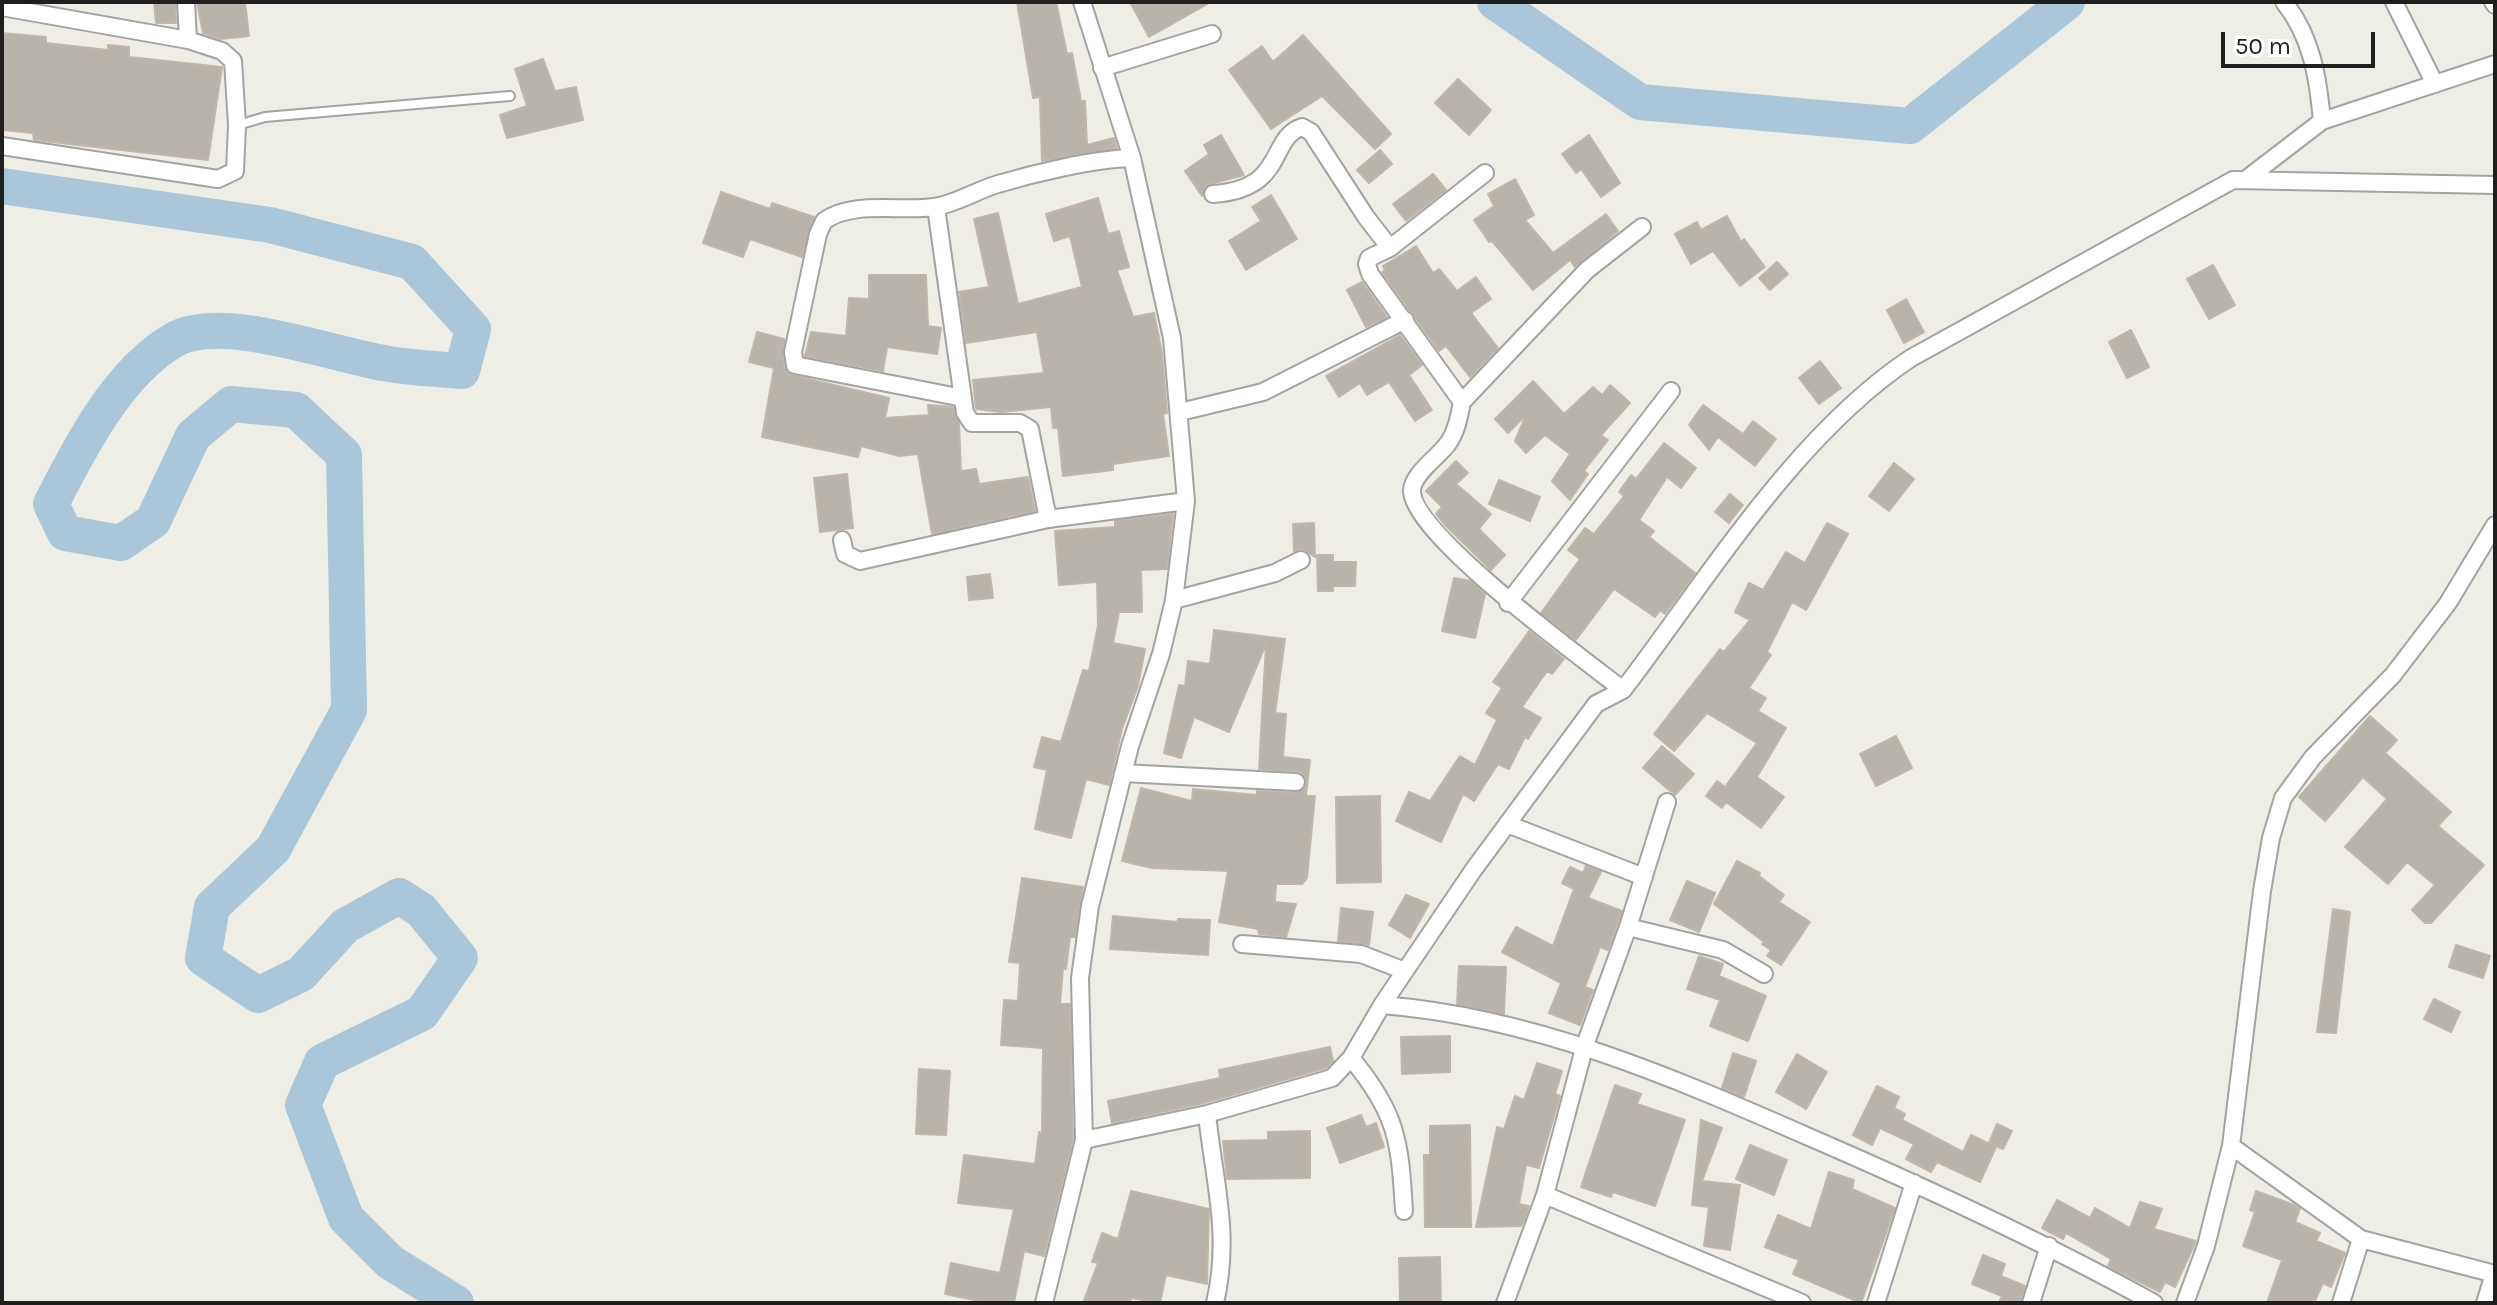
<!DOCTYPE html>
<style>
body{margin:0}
#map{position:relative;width:2497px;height:1305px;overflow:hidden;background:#efeee6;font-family:Karla,sans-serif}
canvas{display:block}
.frame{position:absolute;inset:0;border:4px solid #1f1f1f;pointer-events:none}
.scale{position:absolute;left:2221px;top:32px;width:154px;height:36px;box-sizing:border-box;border:4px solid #1f1f1f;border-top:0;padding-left:10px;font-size:24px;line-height:28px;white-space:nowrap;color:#1f1f1f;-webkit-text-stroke:6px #fff;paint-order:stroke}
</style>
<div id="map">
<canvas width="2497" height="1305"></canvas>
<div class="frame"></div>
<div class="scale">50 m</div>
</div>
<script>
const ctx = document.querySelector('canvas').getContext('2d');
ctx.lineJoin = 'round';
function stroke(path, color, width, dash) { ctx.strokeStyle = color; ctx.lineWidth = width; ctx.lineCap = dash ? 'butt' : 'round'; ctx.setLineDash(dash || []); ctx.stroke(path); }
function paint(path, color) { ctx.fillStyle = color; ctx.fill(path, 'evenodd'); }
const river = new Path2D(`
 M1495 2 1640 102 1910 126 2067 2
 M2 186 270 225 412 262 473 329 462 371C438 369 413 368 389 364 335 356 222 312 174 340 118 372 79 449 51 504L65 533 121 543 153 521 193 436 231 404 296 410 344 455 349 710 273 849 212 907 203 958 258 995 301 974 345 926 399 896 421 910 460 958 422 1013 322 1062 303 1105 346 1218 390 1262 456 1303`);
const building = new Path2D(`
 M154 2H175L176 23H156Z
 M197 2H245L249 36 221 39 203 33Z
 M1017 2H1056L1067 54 1072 53 1081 101H1085L1087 145 1114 138 1117 148 1042 161 1040 97 1033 98Z
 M1130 2H1211L1149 37Z
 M2 33 46 37V43L108 50V45L129 47V57L222 67 208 160 34 140 33 133 2 130Z
 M1303 35 1391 134 1375 149 1322 96 1271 129 1229 70 1262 46 1273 62Z
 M543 59 555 91 576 87 583 120 507 138 500 115 527 106 515 69Z
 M1458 79 1491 110 1469 135 1435 103Z
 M1221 135 1244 175 1207 185 1202 196 1185 171 1209 154 1204 145Z
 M1589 135 1620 183 1601 197 1581 169 1576 173 1562 154Z
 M1380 150 1392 164 1369 183 1357 170Z
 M1433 174 1446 190 1406 221 1393 204Z
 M1515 179 1534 215 1525 220 1553 253 1606 214 1618 231 1575 267 1570 260 1533 290 1492 241 1489 242 1474 220 1494 206 1488 194Z
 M721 192 770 209 772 203 814 217 802 257 750 239 743 257 703 243Z
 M1271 195 1297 239 1246 270 1229 241 1261 221 1252 207Z
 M1098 198 1108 234 1119 231 1129 267 1117 270 1133 317 1154 313 1162 353 1167 413 1163 414 1169 456 1113 464V470L1063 476 1058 428H1053L1051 407 1001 412 976 409 973 380 1044 373 1037 332 966 343 959 292 989 287 974 219 998 213 1018 304 1082 287 1070 236 1054 241 1046 214Z
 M1727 216 1741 242 1744 239 1765 267 1740 286 1713 251 1691 264 1675 234 1697 222 1701 230Z
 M1416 246 1433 273 1439 269 1457 291 1476 277 1491 299 1471 313 1498 348 1470 377 1446 346 1439 351 1382 272 1385 270 1383 266Z
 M1777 262 1788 274 1770 290 1759 278Z
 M2213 265 2235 305 2209 319 2187 279Z
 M869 275H926L928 326 941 328 937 354 887 347 883 371 805 356 811 332 846 336 849 298 869 299Z
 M1362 282 1387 317 1366 327 1347 290Z
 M1906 299 1924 332 1904 343 1887 310Z
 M2131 330 2149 367 2127 378 2109 342Z
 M757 332 784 339V367L792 375 889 398 885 418 929 415 928 405 953 407 959 423 961 471 976 469 979 484 1028 477 1035 511 932 534 918 454 899 456 861 446 858 457 762 437 774 368 749 362Z
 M1400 335 1422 365 1409 375 1432 410 1415 421 1389 382 1367 395 1360 383 1339 397 1326 376Z
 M1820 361 1841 388 1819 404 1799 378Z
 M1533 381 1564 414 1593 387 1602 395 1610 385 1630 403 1601 435 1608 440 1584 471 1588 474 1570 500 1552 481 1570 454 1545 435 1526 453 1515 441 1526 415 1508 433 1495 419Z
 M1703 405 1743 434 1753 421 1776 439 1755 466 1718 437 1709 450 1689 425Z
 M1664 443 1696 468 1681 488 1667 477 1639 520 1654 531 1649 537 1695 573 1665 614 1660 610 1655 617 1614 589 1576 640 1541 613 1580 559 1568 550 1585 528 1594 534 1624 496 1619 492 1631 475 1636 479Z
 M1456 461 1468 473 1456 484 1491 514 1479 529 1505 555 1491 570 1444 524 1436 514 1442 507 1426 491Z
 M1894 463 1914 479 1889 511 1869 496Z
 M847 474 853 528 820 532 814 478Z
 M1499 480 1540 497 1530 521 1489 504Z
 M1730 494 1743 505 1729 523 1715 512Z
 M1173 514 1167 569 1141 570 1142 612H1119L1113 643 1145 649 1138 686 1122 729 1109 785 1086 779 1071 838 1035 829 1047 770 1034 767 1042 737 1061 742 1083 670 1089 671 1098 625 1097 582 1059 585 1055 531 1115 527V521Z
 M1314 523 1315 557 1302 549 1294 551 1293 524Z
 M1827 523 1848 534 1806 610 1792 602 1767 652 1771 655 1749 688 1766 698 1758 711 1786 728 1757 777 1784 797 1761 828 1726 802 1722 808 1706 796 1717 781 1725 787 1757 743 1707 713 1674 751 1654 734 1720 649 1724 652 1750 620 1735 612 1749 583 1763 590 1786 552 1805 563Z
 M1317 555H1333V562H1356L1355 586H1333V591H1318Z
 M990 574 993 598 969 600 967 577Z
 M1454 578 1471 581 1485 594 1475 638 1442 631Z
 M1214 630 1285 639 1275 713 1286 714 1283 757 1310 760 1306 796H1315L1307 878 1302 884H1276L1275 902 1296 904 1286 937 1259 934 1258 929 1219 922 1228 871 1152 868 1122 861 1141 788 1192 801 1193 789 1257 795V791L1296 793 1306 787V778L1301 772 1259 769 1266 644 1229 732 1194 717 1181 758 1164 753 1179 685 1185 686 1188 661 1210 664Z
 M1529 631 1564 659 1552 674 1547 671 1522 707 1541 718 1528 739 1525 737 1509 769 1498 764 1474 801 1463 794 1441 842 1396 821 1409 792 1430 801 1460 756 1475 765 1497 720 1486 713 1502 688 1493 682Z
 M2370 716 2397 740 2385 753 2451 812 2438 826 2484 865 2431 923H2425L2412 910 2435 885 2407 862 2388 884 2345 847 2387 799 2363 777 2325 821 2299 797Z
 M1896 736 1912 768 1876 786 1860 754Z
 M1662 746 1694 774 1675 795 1643 768Z
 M1380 796 1381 882 1337 883 1336 797Z
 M1737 861 1760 873 1759 876 1784 895 1779 902 1810 922 1781 965 1767 956 1771 950 1762 944 1764 942 1714 904Z
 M1586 866 1601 872 1588 898 1622 911 1608 950 1600 947 1585 987 1593 990 1580 1025 1549 1013 1561 983 1502 952 1516 927 1553 946 1574 889 1562 883 1570 867 1583 873Z
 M1022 878 1083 887 1075 937H1070L1066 969 1063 968 1060 1004H1070L1073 1139 1044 1256 1024 1251 1014 1303H989L945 1294 951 1263 1000 1273 1014 1209 958 1203 964 1155 1035 1164 1039 1132 1042 1133 1043 1048 1001 1045 1004 1000 1018 1001 1020 963 1009 962Z
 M1687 881 1715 893 1699 932 1670 920Z
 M1406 895 1429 904 1410 938 1389 925Z
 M1341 908 1373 912 1369 945 1338 941Z
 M2333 909 2350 912 2336 1033 2317 1032Z
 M1113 916 1177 922 1178 919 1210 920 1208 955 1110 949Z
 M2456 945 2490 956 2483 978 2449 967Z
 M1699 956 1723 964 1719 976 1766 996 1748 1041 1710 1026 1720 1000 1687 989Z
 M1459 966 1506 967 1504 1014 1457 1004Z
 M2434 999 2460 1012 2451 1032 2424 1019Z
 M1450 1036V1072L1402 1074 1401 1037Z
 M1330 1047 1333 1061 1326 1068 1204 1103 1112 1123 1108 1101 1220 1078 1219 1070Z
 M1733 1053 1756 1061 1744 1097 1722 1088Z
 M1797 1054 1827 1072 1806 1109 1776 1092Z
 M1537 1063 1562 1071 1555 1094 1560 1096 1539 1168 1526 1165 1519 1204 1529 1206 1524 1221 1521 1226 1476 1227 1497 1127 1504 1129 1515 1096 1524 1100Z
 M919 1069 950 1071 946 1135 916 1134Z
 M1615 1085 1641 1094 1637 1104 1685 1120 1655 1206 1613 1192 1611 1197 1581 1187Z
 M1877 1086 1899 1097 1894 1108 1905 1114 1902 1120 1963 1152 1971 1135 1996 1147 1980 1182 1937 1162 1931 1172 1906 1159 1914 1144 1880 1128 1872 1145 1853 1135Z
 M1361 1115 1366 1127 1376 1123 1384 1147 1340 1163 1327 1128Z
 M1701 1120 1722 1128 1702 1181 1740 1185 1730 1250 1704 1246 1709 1207 1692 1205Z
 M1997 1124 2012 1131 2003 1149 1989 1143Z
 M1470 1125 1471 1227H1425L1424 1155H1430V1126Z
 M1310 1131V1178L1227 1179 1223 1141 1268 1140V1132Z
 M1750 1145 1787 1160 1774 1195 1736 1179Z
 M1829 1172 1854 1180 1852 1189 1895 1208 1861 1303 1793 1274 1799 1260 1765 1247 1778 1215 1811 1229Z
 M1131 1191 1209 1209 1207 1284 1166 1275 1160 1303 1131 1298 1130 1303H1083L1098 1263 1092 1262 1102 1233 1118 1239Z
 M2256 1191 2294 1205 2300 1209 2295 1222 2320 1233 2316 1241 2345 1253 2331 1287 2323 1283 2314 1303H2267L2282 1260 2243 1246 2255 1212 2250 1210Z
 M2057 1200 2090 1218 2095 1208 2130 1228 2140 1202 2162 1209 2154 1229 2196 1241 2175 1287 2165 1282 2160 1292 2108 1266 2111 1259 2066 1233 2063 1239 2042 1228Z
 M1983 1255 2005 1264 2001 1276 2025 1286 2020 1303H1999L2002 1296 1972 1284Z
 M1440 1257 1441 1303H1400L1399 1258Z`);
const service = new Path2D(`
 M238 125 265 117 510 96`);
const minor = new Path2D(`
 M2284 2C2312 37 2318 78 2322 121
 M2394 2 2435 84
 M2493 2 2495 5
 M2 7 188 40 186 2
 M1102 68 1212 34
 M2 146 218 179 235 171 237 125 233 61 222 51 188 40
 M2249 177 2322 121 2495 64
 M1213 194C1287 189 1268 138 1302 127L1311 132 1366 217 1390 248 1369 258 1367 264 1370 274 1462 402C1459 416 1457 430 1449 442 1440 456 1413 473 1412 490 1410 533 1586 661 1623 690
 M936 207 965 413 972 423H1020L1030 429 1048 519 1186 501
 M1390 248 1485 173
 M963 398 795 365 793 352 818 234 824 221C853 200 900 212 934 207 956 204 977 190 998 184 1035 173 1094 159 1132 158
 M1462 402 1587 270 1642 227
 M1180 412 1263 392 1405 320
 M842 540 845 554 860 561 1048 519
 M1174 600 1275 573 1301 560
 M1508 603 1671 391
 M1123 773 1296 782
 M1507 824 1644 877
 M1628 927 1723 950 1764 974
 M1242 944 1361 954 1405 971
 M1382 1005C1534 1017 1672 1077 1809 1137 1927 1188 2042 1241 2154 1303
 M1351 1058C1397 1113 1400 1141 1404 1211
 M1207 1114C1214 1182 1231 1234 1215 1303
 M1084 1140 1207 1114 1332 1078 1351 1058 1382 1005 1474 869 1596 704 1623 690C1707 580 1795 435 1911 358L2233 180 2495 185
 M2231 1146 2361 1239
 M1545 1195 1802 1303
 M1044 1303 1084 1140 1080 978 1090 906 1130 746 1161 654 1174 600 1186 501 1172 338 1132 158 1082 2
 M1505 1303 1545 1195 1585 1045 1628 927 1667 802
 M1876 1303 1914 1183
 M2031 1303 2049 1246
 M2185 1303 2206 1246 2231 1146 2262 891 2271 838 2283 798 2313 757 2393 675 2448 603 2495 525
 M2341 1303 2361 1239 2495 1274
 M2485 1303 2494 1274`);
stroke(river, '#aac7d9', 36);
paint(building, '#b8b4ac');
stroke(building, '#c0b7aa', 2);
stroke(service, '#a3a3a3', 12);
stroke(minor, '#a3a3a3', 20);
stroke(service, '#fff', 8);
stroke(minor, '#fff', 16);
</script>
